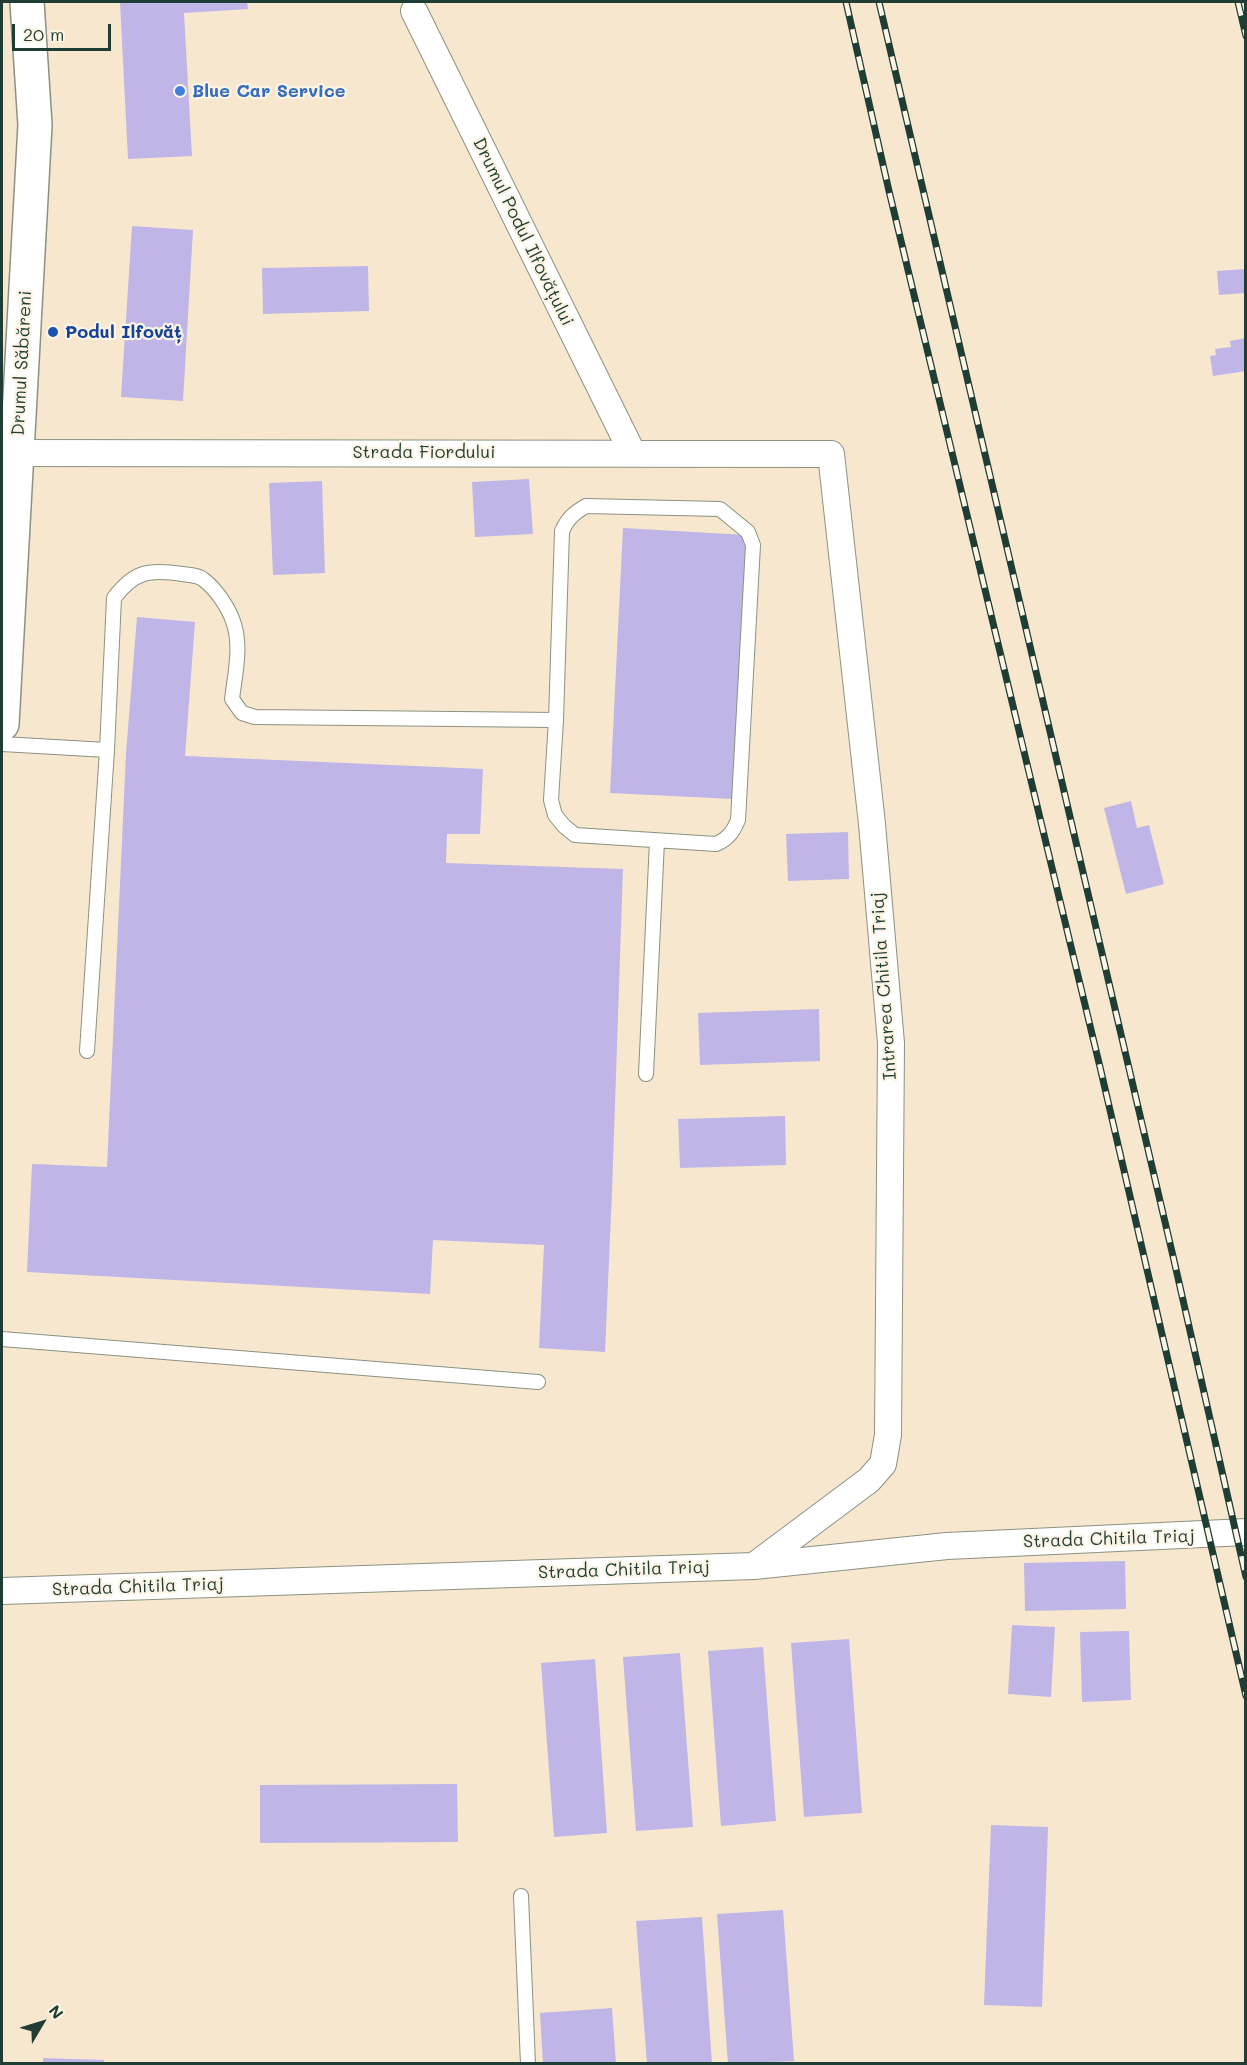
<!DOCTYPE html>
<meta charset="utf-8">
<style>
body{margin:0}
#map{position:relative;width:1247px;height:2065px;overflow:hidden;background:#f7e7cf;font-family:Mali,sans-serif}
canvas{display:block}
.frame{position:absolute;inset:0;border:3px solid #1f3d34;pointer-events:none}
.north{position:absolute;left:12px;top:1993px;width:60px;height:60px;-webkit-text-stroke:4px #fcf5e5;paint-order:stroke;rotate:52deg;font-size:16px;font-weight:700;line-height:24px;text-align:center;color:#1f3d34}
.north::after{content:'';display:block;margin:auto;width:21px;height:27px;background:#1f3d34;clip-path:polygon(50% 0,100% 100%,50% 72%,0 100%)}
.scale{position:absolute;left:12px;top:24px;width:99px;height:27px;box-sizing:border-box;border:3px solid #1f3d34;border-top:0;padding-left:8px;font-size:18px;line-height:21px;white-space:nowrap;color:#1f3d34;-webkit-text-stroke:4px #fcf5e5;paint-order:stroke}
</style>
<div id="map">
<canvas width="1247" height="2065"></canvas>
<div class="frame"></div>
<div class="north">N</div>
<div class="scale">20 m</div>
</div>
<script>
const ctx = document.querySelector('canvas').getContext('2d');
ctx.lineJoin = 'round';
function paint(path, color) { ctx.fillStyle = color; ctx.fill(path, 'evenodd'); }
function stroke(path, color, width, dash) { ctx.strokeStyle = color; ctx.lineWidth = width; ctx.lineCap = dash ? 'butt' : 'round'; ctx.setLineDash(dash || []); ctx.stroke(path); }
function label(font, color, halo, rows, align = 'center') {
  ctx.font = font + ' Mali,sans-serif'; ctx.lineWidth = 4.5; ctx.setLineDash([]); ctx.textBaseline = 'middle'; ctx.strokeStyle = halo; ctx.fillStyle = color; for (const [text, x, y, turn = 0] of rows) {
    ctx.save(); ctx.translate(x, y); ctx.rotate((+turn || 0) * Math.PI / 180); ctx.textAlign = isNaN(turn) ? turn : align; if (halo) ctx.strokeText(text, 0, 0); ctx.fillText(text, 0, 0); ctx.restore();
  }
}
const building = new Path2D(`
 M120 2H247L248 9 184 13 192 156 128 159Z
 M132 226 193 230 183 401 121 397Z
 M368 266 369 311 263 314 262 268Z
 M1246 269 1245 293 1219 295 1217 271Z
 M1246 338V371L1213 376 1210 356 1216 355 1215 349 1231 347 1230 341Z
 M529 479 533 534 475 537 472 482Z
 M322 481 325 573 273 575 269 483Z
 M623 528 746 535 733 799 610 793Z
 M137 617 195 622 185 756 483 769 480 834H447L446 863 623 869 612 1192 605 1352 539 1348 544 1245 433 1240 430 1294 27 1272 32 1164 107 1167 126 753Z
 M1131 801 1137 828 1149 825 1164 884 1126 894 1104 808Z
 M848 832 849 879 788 881 786 834Z
 M819 1009 820 1061 700 1065 698 1013Z
 M785 1116 786 1165 680 1168 678 1119Z
 M1125 1561 1126 1609 1025 1611 1024 1563Z
 M1012 1625 1055 1627 1051 1697 1008 1694Z
 M1129 1631 1131 1700 1082 1702 1080 1632Z
 M849 1639 862 1813 804 1817 791 1643Z
 M763 1647 776 1821 721 1826 708 1651Z
 M680 1653 693 1827 636 1831 623 1657Z
 M595 1659 607 1833 554 1837 541 1663Z
 M457 1784 458 1842 260 1843V1785Z
 M991 1825 1048 1827 1042 2007 984 2005Z
 M783 1910 794 2061 728 2064 717 1914Z
 M702 1917 712 2064H647L636 1921Z
 M612 2008 616 2064H543L540 2013Z
 M43 2058 104 2060V2064H43Z`);
const service = new Path2D(`
 M586 506 720 509 748 532 753 545 738 820C733 832 728 839 716 844L575 835 564 826 555 815 551 800 556 720 562 531C568 518 574 513 586 506Z
 M2 744 107 750
 M87 1051 107 750 114 598C134 571 150 569 182 574 189 575 199 575 204 580 216 589 228 607 233 621 242 646 235 674 232 699L242 713 255 717 556 720
 M646 1074 657 841
 M2 1339 538 1382
 M521 1896 528 2064`);
const minor = new Path2D(`
 M414 11 632 452
 M2 453 831 454 872 824 891 1043 888 1435 883 1464 869 1480 754 1566
 M2 1591 754 1566 947 1546 1246 1532`);
const secondary = new Path2D(`
 M2 724 35 125 27 2`);
const rail = new Path2D(`
 M846 2 889 191 1100 1067 1246 1696
 M879 2 1173 1256 1246 1577
 M1238 2 1246 36`);
const markers = [
 [180,91,6,"#3f7fe0"],
 [53,332,6,"#1a4fb4"]
];
const shopNames = [
 ["Blue Car Service",192,91]
];
const streetNames = [
 ["Drumul Podul Ilfovățului",523,232,64],
 ["Drumul Săbăreni",22,363,-87],
 ["Strada Fiordului",424,452],
 ["Intrarea Chitila Triaj",884,986,-94],
 ["Strada Chitila Triaj",1109,1539,-2],
 ["Strada Chitila Triaj",624,1570,-2],
 ["Strada Chitila Triaj",138,1587,-2]
];
const transitNames = [
 ["Podul Ilfovăț",65,332]
];
paint(building, '#bfb6e7');
stroke(service, '#8b9282', 16);
stroke(minor, '#8b9282', 28);
stroke(secondary, '#8b9282', 36);
stroke(service, '#fff', 14);
stroke(minor, '#fff', 26);
stroke(secondary, '#fff', 33);
stroke(rail, '#1f3d34', 7);
stroke(rail, '#fcf5e5', 4.5, [14]);
for (const [x, y, r, color] of markers) { const dot = new Path2D(); dot.arc(x, y, r, 0, 2 * Math.PI); ctx.fillStyle = color; ctx.fill(dot); stroke(dot, '#fcf5e5', 2); }
label('bold 18px', '#366cbe', '#fcf5e5', shopNames, 'left');
label('18px', '#1f3d34', '#fcf5e5', streetNames);
label('bold 18px', '#164399', '#fcf5e5', transitNames, 'left');
</script>
